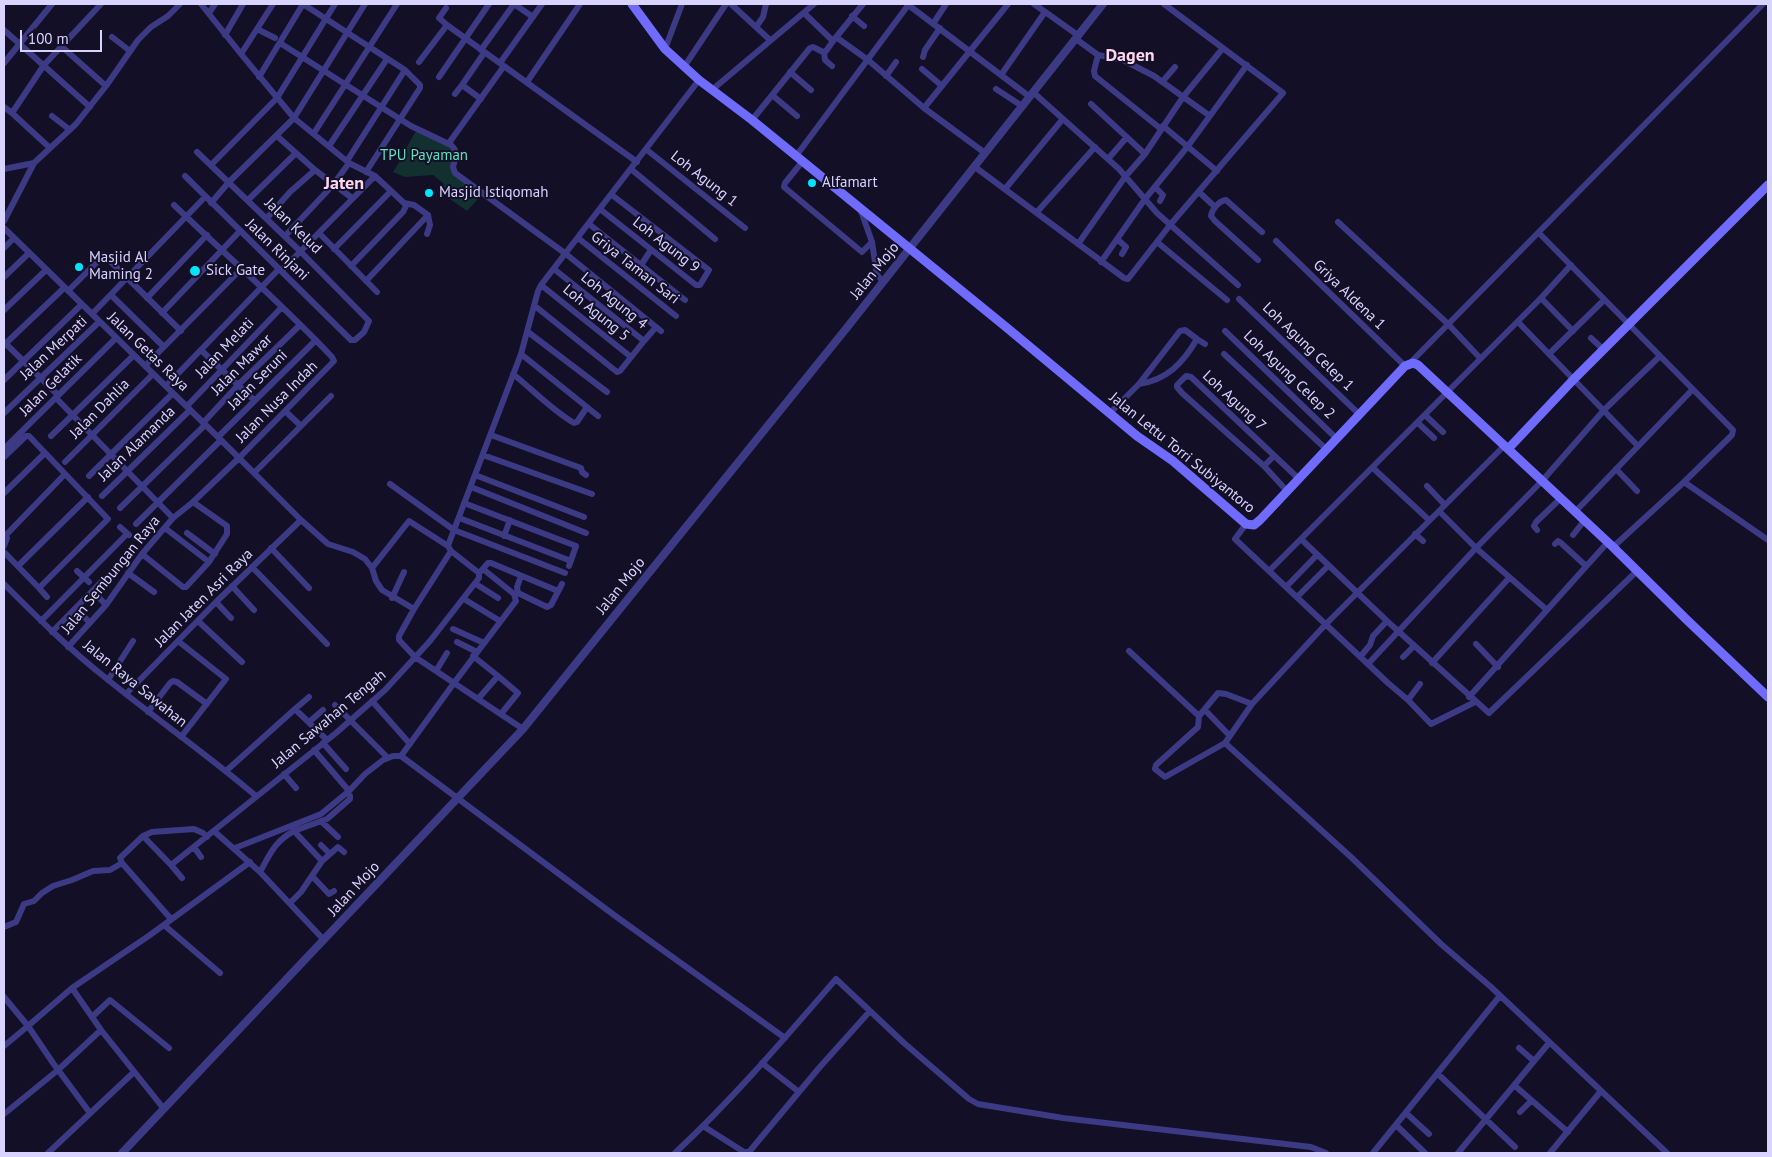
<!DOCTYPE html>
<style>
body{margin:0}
#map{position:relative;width:1772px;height:1157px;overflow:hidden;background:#130f26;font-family:"PT Sans",sans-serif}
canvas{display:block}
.frame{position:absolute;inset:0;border:5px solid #d9d4ff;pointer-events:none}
.scale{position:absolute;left:20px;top:30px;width:82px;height:22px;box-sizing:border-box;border:2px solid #d9d4ff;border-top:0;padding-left:6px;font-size:15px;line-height:18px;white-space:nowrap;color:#d9d4ff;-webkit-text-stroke:4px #130f26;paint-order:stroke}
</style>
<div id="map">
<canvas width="1772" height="1157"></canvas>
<div class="frame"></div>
<div class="scale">100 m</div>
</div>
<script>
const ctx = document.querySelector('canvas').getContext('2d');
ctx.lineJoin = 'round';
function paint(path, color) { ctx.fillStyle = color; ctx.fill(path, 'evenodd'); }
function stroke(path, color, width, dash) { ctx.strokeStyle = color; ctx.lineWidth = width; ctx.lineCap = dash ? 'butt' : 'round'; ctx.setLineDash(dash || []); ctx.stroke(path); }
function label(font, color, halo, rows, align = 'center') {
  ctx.font = font + ' "PT Sans",sans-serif'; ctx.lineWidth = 4; ctx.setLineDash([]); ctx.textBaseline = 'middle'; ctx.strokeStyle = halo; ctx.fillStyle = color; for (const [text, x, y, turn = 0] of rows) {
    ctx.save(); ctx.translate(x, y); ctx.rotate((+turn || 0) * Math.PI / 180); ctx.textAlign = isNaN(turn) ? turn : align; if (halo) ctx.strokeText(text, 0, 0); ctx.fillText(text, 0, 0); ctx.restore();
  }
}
const green = new Path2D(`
 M416 131 447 145 452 149 451 170 479 193 478 199 467 211 447 197 443 183 433 175 405 177 393 172C402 159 407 145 416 131Z`);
const minor = new Path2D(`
 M201 4 241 54 294 118 349 163 375 176 404 203 414 205 428 215 430 225 427 234
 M303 4 405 70 420 85V88L366 172
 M514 4 533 17
 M731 4 770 40
 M907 4 1030 97
 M1034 4 1079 36
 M446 8 439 18 447 25 637 162
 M209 13 215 4
 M804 13 833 41
 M852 16 864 26
 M933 24 946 4
 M756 27 763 17 766 4
 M257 29 275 38
 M4 30 90 107
 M225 35 243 4
 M112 37 130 51
 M836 37 868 60 924 108 985 153
 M1076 39 1098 55 1123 60 1154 76 1210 116
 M280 43 411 126 451 145C459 152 455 158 453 167L455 173 566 254 661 331
 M61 46 106 86
 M665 49 682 4
 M481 50 514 4
 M824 52 825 60 832 66
 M241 54 273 4
 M1098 55 1094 71 1095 76 1161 129
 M923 57 925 50 940 28
 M419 62 447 25
 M4 63 52 4
 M500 63 542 4
 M684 67 726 4
 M922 69 942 86
 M790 72 811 90
 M1001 75 1045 12
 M886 76 896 62
 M259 77 303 4
 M439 77 489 4
 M1163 81 1175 67
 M527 82 580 4
 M462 85 484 53
 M713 89 814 4
 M996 89 1022 106
 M1034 93 1119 169 1157 213 1238 285
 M455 94 462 85 481 99
 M772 95 797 116
 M1091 104 1145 154
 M4 107 12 113
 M924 108 1008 4
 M52 116 70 130
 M752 120 810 48 813 47 823 52 826 51 833 41 863 4
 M1163 126 1217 171
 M314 133 397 4
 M277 136 315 170 352 198
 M449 143 504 66
 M329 146 387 59
 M50 148 12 113 44 65 101 4
 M647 150 745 228
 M796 156 909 4
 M1108 159 1127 137
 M347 161 405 70
 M802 162 785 183 784 187 862 252 872 242
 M211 165 277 98 335 4
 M975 167 1124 278 1128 279 1170 225 1283 93 1164 4
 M4 169 34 163
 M631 169 715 239
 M185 176 351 340H355L364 332 369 321 301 252 197 152
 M1155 187 1163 195 1160 201
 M1005 189 1062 120
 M1199 192 1215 207
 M248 200 296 153
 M211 203 229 182 294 118 365 4
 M600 209 696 285H700L709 270 612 195
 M861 211 872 242 877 275 884 282
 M1037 212 1095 147
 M267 218 290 192 315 170
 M4 221 34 163 76 124 106 86 138 40 151 27 168 16 180 4
 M1338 222 1448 324 1480 358
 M589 224 685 300
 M4 228 221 440 301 520 328 544 353 552 365 559 372 568 376 581 382 590 414 609
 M319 233 377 292
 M1539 233 1733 430 1732 435 1684 482 1613 547
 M285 236 333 185 349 163
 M578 238 676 316
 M1117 239 1126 247 1122 254
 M1276 241 1405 366
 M1157 242 1227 300
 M1078 244 1125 177 1145 154 1183 97 1223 48
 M4 248 14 238
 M334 249 391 191
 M1258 260 1215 221 1211 216C1212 209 1219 201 1226 200L1262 232
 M1101 262 1145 199 1188 146 1247 65
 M641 265 651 250
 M351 266 403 212 406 206 404 203
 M554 269 644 341 656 327
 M281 271 375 176
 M4 277 29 253
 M366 281 428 215
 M541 285 631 357
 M68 291 104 255 181 331
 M111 295 164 347
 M147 298 207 235
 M1541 298 1573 331
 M1239 299 1359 414
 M535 306 617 372 620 371 644 341
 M4 310 46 270
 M162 313 240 231
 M92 314 205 197
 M1518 322 1637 445
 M1225 331 1336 438
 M528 332 607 392
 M1591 338 1604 350
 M1197 339 1205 344
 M4 342 58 395
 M4 345 64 288
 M202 351 254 400
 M521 354 598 416
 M1224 354 1326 449
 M1549 354 1604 300
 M1411 362 1763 4
 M145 366 242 268
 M513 374C533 390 553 411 574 423L577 422 587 407
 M4 380 82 304
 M166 386 279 269
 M56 398 173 518
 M187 406 282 307
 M285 411 301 426
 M4 413 99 322
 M1110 413 1139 384 1180 331 1185 330 1197 339C1183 363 1167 380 1139 384
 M1425 415 1443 432
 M203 423 239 384 300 325
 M1418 423 1434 438
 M491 435 581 468 582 472 586 475
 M51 436 134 355
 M218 437 316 340
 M4 449 116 338
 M483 455 592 494
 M4 457 26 436H29L108 519 39 588 4 552
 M65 462 153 374
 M1264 466 1274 456
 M1373 468 1429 520
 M1616 469 1637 491
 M254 473 331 396
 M475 475 584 517
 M89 476 173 393
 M1684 482 1768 540
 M390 484 454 530 565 573
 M1427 486 1445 505
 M471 487 586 533
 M1287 491 1264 466 1182 393 1177 387V385L1186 376 1191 377 1299 479
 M4 493 45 453
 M102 496 190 410
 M464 503 576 546 569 566
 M120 508 205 425
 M1439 511 1476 548 1547 610
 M1575 512 1692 390
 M462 519 571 561
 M136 524 221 440
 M1246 524 1235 539 1388 683 1408 700 1431 724 1475 702
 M120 527 129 535
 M165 528 209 562 227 534V526L193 502
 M1537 530 1534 526 1536 522 1561 498
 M187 533 215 554
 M4 534 7 538 4 546
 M1415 534 1423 541
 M6 535 65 474
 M1573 535 1584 521
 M504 536 510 520
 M1301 539 1387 621 1489 713 1637 571
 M1555 544 1558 541 1561 543 1586 566
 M271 548 309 588
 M451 551 414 609 399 636V640L415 657 523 729
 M142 554 183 587H186L209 562
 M18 566 88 497
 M252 567 327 644
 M372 568 409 521 448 546
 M77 571 89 582
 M481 571 488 563H491L558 591
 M1269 571 1541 298 1571 265
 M128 573 154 592
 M479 573 451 551 448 546 449 543 521 354 538 291 541 285 699 80
 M521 576 517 587 518 593 547 607 551 605 562 584
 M4 584C37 617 70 650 107 679 156 719 208 755 256 796
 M476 584 498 598
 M232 586 254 610
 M1286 587 1317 555
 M39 588 47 597
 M93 591 106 605
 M1297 597 1328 566
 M392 598 404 572
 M464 599 500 621
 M216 602 231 618
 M76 608 90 623
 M41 621 127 534
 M198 621 242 662
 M453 629 484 643
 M52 632 103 580
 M178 641 226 679 181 737
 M457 642 477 652
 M1476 644 1498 667
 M68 647 106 605 142 554 173 518 193 502 239 458 334 361 332 357C282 304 227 256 174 205
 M1129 651 1199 716
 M473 656 498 676
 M1360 657 1370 645 1373 636 1387 621
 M1403 657 1414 646
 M1432 663 1509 578
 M1368 664 1476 548 1542 481 1604 410 1659 357
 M436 671 447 653
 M108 680 133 641
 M126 694 216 602 301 520
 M1469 697 1608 542
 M478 699 498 676 518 693 501 714
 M1408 700 1420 684
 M372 701 410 744
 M1252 704 1226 694 1218 693 1199 716 1198 727 1156 765 1155 769 1165 777 1225 743 1252 704 1325 625 1505 445
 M335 705 388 758
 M295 709 309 697
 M1205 710 1229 735
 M148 712 170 683 173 681 177 682 207 704
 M309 722 323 710
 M323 743 346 769
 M1225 743 1352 858 1441 944 1491 987 1667 1153
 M314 750 349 791
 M401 756 614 915 785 1038
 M401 756 454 683 516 601 514 594 483 569
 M226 771 295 709 327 740
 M284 774 296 788
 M321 821 338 837
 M294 831 327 819 350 799V796
 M215 832 260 872 324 940
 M143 836 171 865 336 733 385 690 430 641 479 578V573
 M321 845 329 853
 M194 847 201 857
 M235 848 321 814 349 791 365 774 383 760 393 756H401
 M322 861 338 847 344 852
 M171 865 182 878
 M260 872C270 854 275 841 294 831L322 861 301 892 290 903
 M312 876 329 894 334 891
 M171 919 122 863 120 858 143 836 152 832 194 829 203 833 207 837
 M164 925 220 973
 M4 927 16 922 24 904 34 901 42 893 53 886 72 880 93 871 110 870 122 863
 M72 988 150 935 250 862
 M4 997 28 1026 4 1046
 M92 1017 110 1000 169 1048
 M1519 1048 1534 1061
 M762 1063 799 1092
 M1438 1074 1515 1147
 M1514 1085 1568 1132
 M1520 1112 1531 1101
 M90 1113 53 1063 28 1026 72 988 101 1030
 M1406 1113 1429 1134
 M4 1114 58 1070 101 1030 164 1109
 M1396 1125 1425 1153
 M703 1126 744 1152H749L819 1068 870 1011
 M48 1153 134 1072
 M675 1153C733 1099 784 1039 836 979L904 1043 969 1099 978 1104 1063 1118 1311 1147 1326 1153
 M1373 1153 1499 997
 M1458 1153 1549 1043
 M1550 1153 1601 1091`);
const tertiary = new Path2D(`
 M122 1153 523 729 845 330 1103 4`);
const secondary = new Path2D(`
 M632 4 665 49 699 80 752 120 1006 327 1137 436 1173 461 1246 524 1254 525 1260 520 1405 366 1413 363 1418 365 1613 547 1687 620 1768 697
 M1508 449 1574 379 1768 185`);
const markers = [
 [812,183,5,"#00e5ff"],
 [429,193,5,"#00e5ff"],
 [79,267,5,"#00e5ff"],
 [195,271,6,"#00e5ff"]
];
const parkNames = [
 ["TPU Payaman",424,156]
];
const streetNames = [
 ["Loh Agung 1",704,179,38],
 ["Jalan Kelud",293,226,44],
 ["Loh Agung 9",666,245,38],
 ["Jalan Rinjani",277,250,44],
 ["Griya Taman Sari",635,268,38],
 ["Jalan Mojo",875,271,-51],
 ["Griya Aldena 1",1349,295,44],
 ["Loh Agung 4",614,301,39],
 ["Loh Agung 5",596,313,39],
 ["Loh Agung Celep 1",1308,347,44],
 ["Jalan Merpati",54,348,-43],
 ["Jalan Melati",225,348,-46],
 ["Jalan Getas Raya",148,352,44],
 ["Jalan Mawar",242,365,-45],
 ["Loh Agung Celep 2",1289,375,44],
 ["Jalan Seruni",258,380,-45],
 ["Jalan Gelatik",51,385,-45],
 ["Loh Agung 7",1234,401,43],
 ["Jalan Nusa Indah",277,402,-45],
 ["Jalan Dahlia",100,409,-45],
 ["Jalan Alamanda",137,444,-44],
 ["Jalan Lettu Torri Subiyantoro",1182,453,39],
 ["Jalan Sembungan Raya",111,575,-51],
 ["Jalan Mojo",621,586,-51],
 ["Jalan Jaten Asri Raya",204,598,-45],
 ["Jalan Raya Sawahan",135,684,39],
 ["Jalan Sawahan Tengah",329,719,-40],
 ["Jalan Mojo",354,889,-47]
];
const poiNames = [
 ["Alfamart",822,183],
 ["Masjid Istiqomah",439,193],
 ["Masjid Al",89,258],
 ["Maming 2",89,275],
 ["Sick Gate",206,271]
];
const quarterNames = [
 ["Dagen",1130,56],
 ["Jaten",344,184]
];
paint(green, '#12302f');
stroke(minor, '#3d3a85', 6);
stroke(tertiary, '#3d3a85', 8);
stroke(secondary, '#6f6bff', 9);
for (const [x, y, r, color] of markers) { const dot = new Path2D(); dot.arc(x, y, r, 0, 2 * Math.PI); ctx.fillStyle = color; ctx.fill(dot); stroke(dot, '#130f26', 2); }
label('15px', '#5fe0c0', '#130f26', parkNames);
label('15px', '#d9d4ff', '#130f26', streetNames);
label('15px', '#d9d4ff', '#130f26', poiNames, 'left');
label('bold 18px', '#ffd6f0', '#130f26', quarterNames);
</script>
